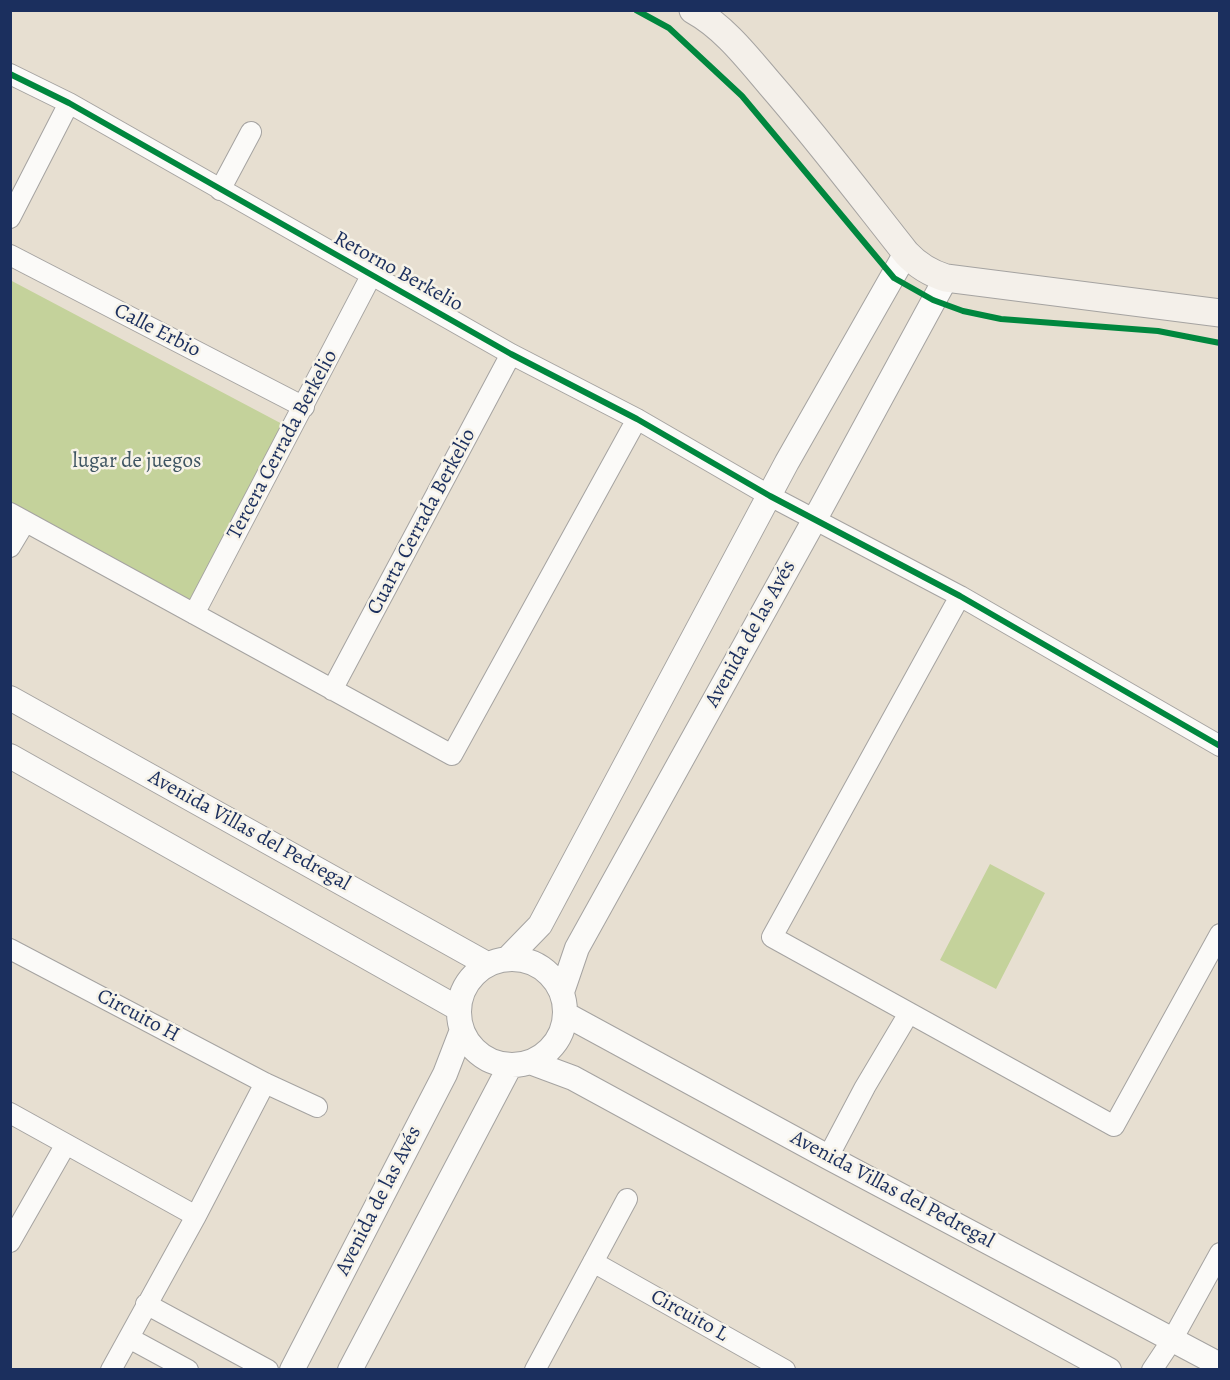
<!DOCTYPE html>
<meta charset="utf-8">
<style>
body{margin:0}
#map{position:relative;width:1230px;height:1380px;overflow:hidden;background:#e7dfd1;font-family:Alegreya,serif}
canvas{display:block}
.frame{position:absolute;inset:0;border:12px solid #1b2f5e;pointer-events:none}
</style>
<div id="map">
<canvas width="1230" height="1380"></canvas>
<div class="frame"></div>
</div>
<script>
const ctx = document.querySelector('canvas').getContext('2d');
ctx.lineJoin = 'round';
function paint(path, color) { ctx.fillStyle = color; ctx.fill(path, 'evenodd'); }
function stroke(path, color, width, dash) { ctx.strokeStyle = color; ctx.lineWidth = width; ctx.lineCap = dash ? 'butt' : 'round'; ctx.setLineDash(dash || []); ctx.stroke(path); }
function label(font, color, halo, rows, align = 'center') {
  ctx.font = font + ' Alegreya,serif'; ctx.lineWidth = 5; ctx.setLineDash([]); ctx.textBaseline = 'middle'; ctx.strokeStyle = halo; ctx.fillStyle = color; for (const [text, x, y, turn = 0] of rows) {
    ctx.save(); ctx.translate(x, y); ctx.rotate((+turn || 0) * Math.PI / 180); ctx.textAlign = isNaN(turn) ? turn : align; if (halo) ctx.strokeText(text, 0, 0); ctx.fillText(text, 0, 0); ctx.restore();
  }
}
const green = new Path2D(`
 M10 280 286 426 188 604 11 508Z
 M990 864 1045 893 996 989 940 960Z`);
const minor = new Path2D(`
 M10 74 69 103 511 354 637 419 770 496 960 596 1220 746
 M220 190 251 132
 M10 218 69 103
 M10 255 304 407
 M10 513 452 755 637 419
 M10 547 25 522
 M960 596 772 937 1114 1126 1220 934
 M194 614 371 276
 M332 690 511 354
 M10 949 265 1083 317 1107
 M10 1113 196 1216
 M828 1157 865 1087 909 1013
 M10 1242 66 1144
 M593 1262 785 1370
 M146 1304 268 1370
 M129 1338 188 1370
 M111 1370 196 1216 265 1083
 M535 1370 627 1199
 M1152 1370 1172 1340 1220 1253`);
const tertiary = new Path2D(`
 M10 698 487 964
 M10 756 459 1009
 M508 958 540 925 787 462 906 253
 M459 1012a53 53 0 1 1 106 0a53 53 0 1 1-106 0Z
 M562 992 577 948 815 519 946 278
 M565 1014 828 1157 1220 1365
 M530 1062 573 1078 1109 1370
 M292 1370 445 1074 462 1030
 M350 1370 510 1066`);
const secondary = new Path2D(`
 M693 10C724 27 747 57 770 84 817 138 861 196 906 253 918 266 930 273 946 278L1220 313`);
const cycleway = new Path2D(`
 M636 10 669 28 742 96 894 278 933 300 963 311 1001 319 1158 331 1220 343
 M10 74 69 103 511 354 637 419 770 496 960 596 1220 746`);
const streetNames = [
 ["Retorno Berkelio",398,272,29],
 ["Calle Erbio",157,331,27],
 ["Tercera Cerrada Berkelio",283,445,-62],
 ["Cuarta Cerrada Berkelio",422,522,-62],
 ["Avenida de las Avés",751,634,-61],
 ["Avenida Villas del Pedregal",249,831,29],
 ["Circuito H",138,1016,28],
 ["Avenida Villas del Pedregal",892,1190,28],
 ["Avenida de las Avés",379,1201,-63],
 ["Circuito L",689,1316,29]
];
const parkNames = [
 ["lugar de juegos",137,462]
];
paint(green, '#c4d29b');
stroke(minor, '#a5a3a1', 22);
stroke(tertiary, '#a5a3a1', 26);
stroke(secondary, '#a5a3a1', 29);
stroke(minor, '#fbfaf8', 20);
stroke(tertiary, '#fbfaf8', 24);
stroke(secondary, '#f4f0ea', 27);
stroke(cycleway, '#00873e', 6);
label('21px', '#1b2f5e', '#f7f3e8', streetNames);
label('21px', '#3e5562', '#f7f3e8', parkNames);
</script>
